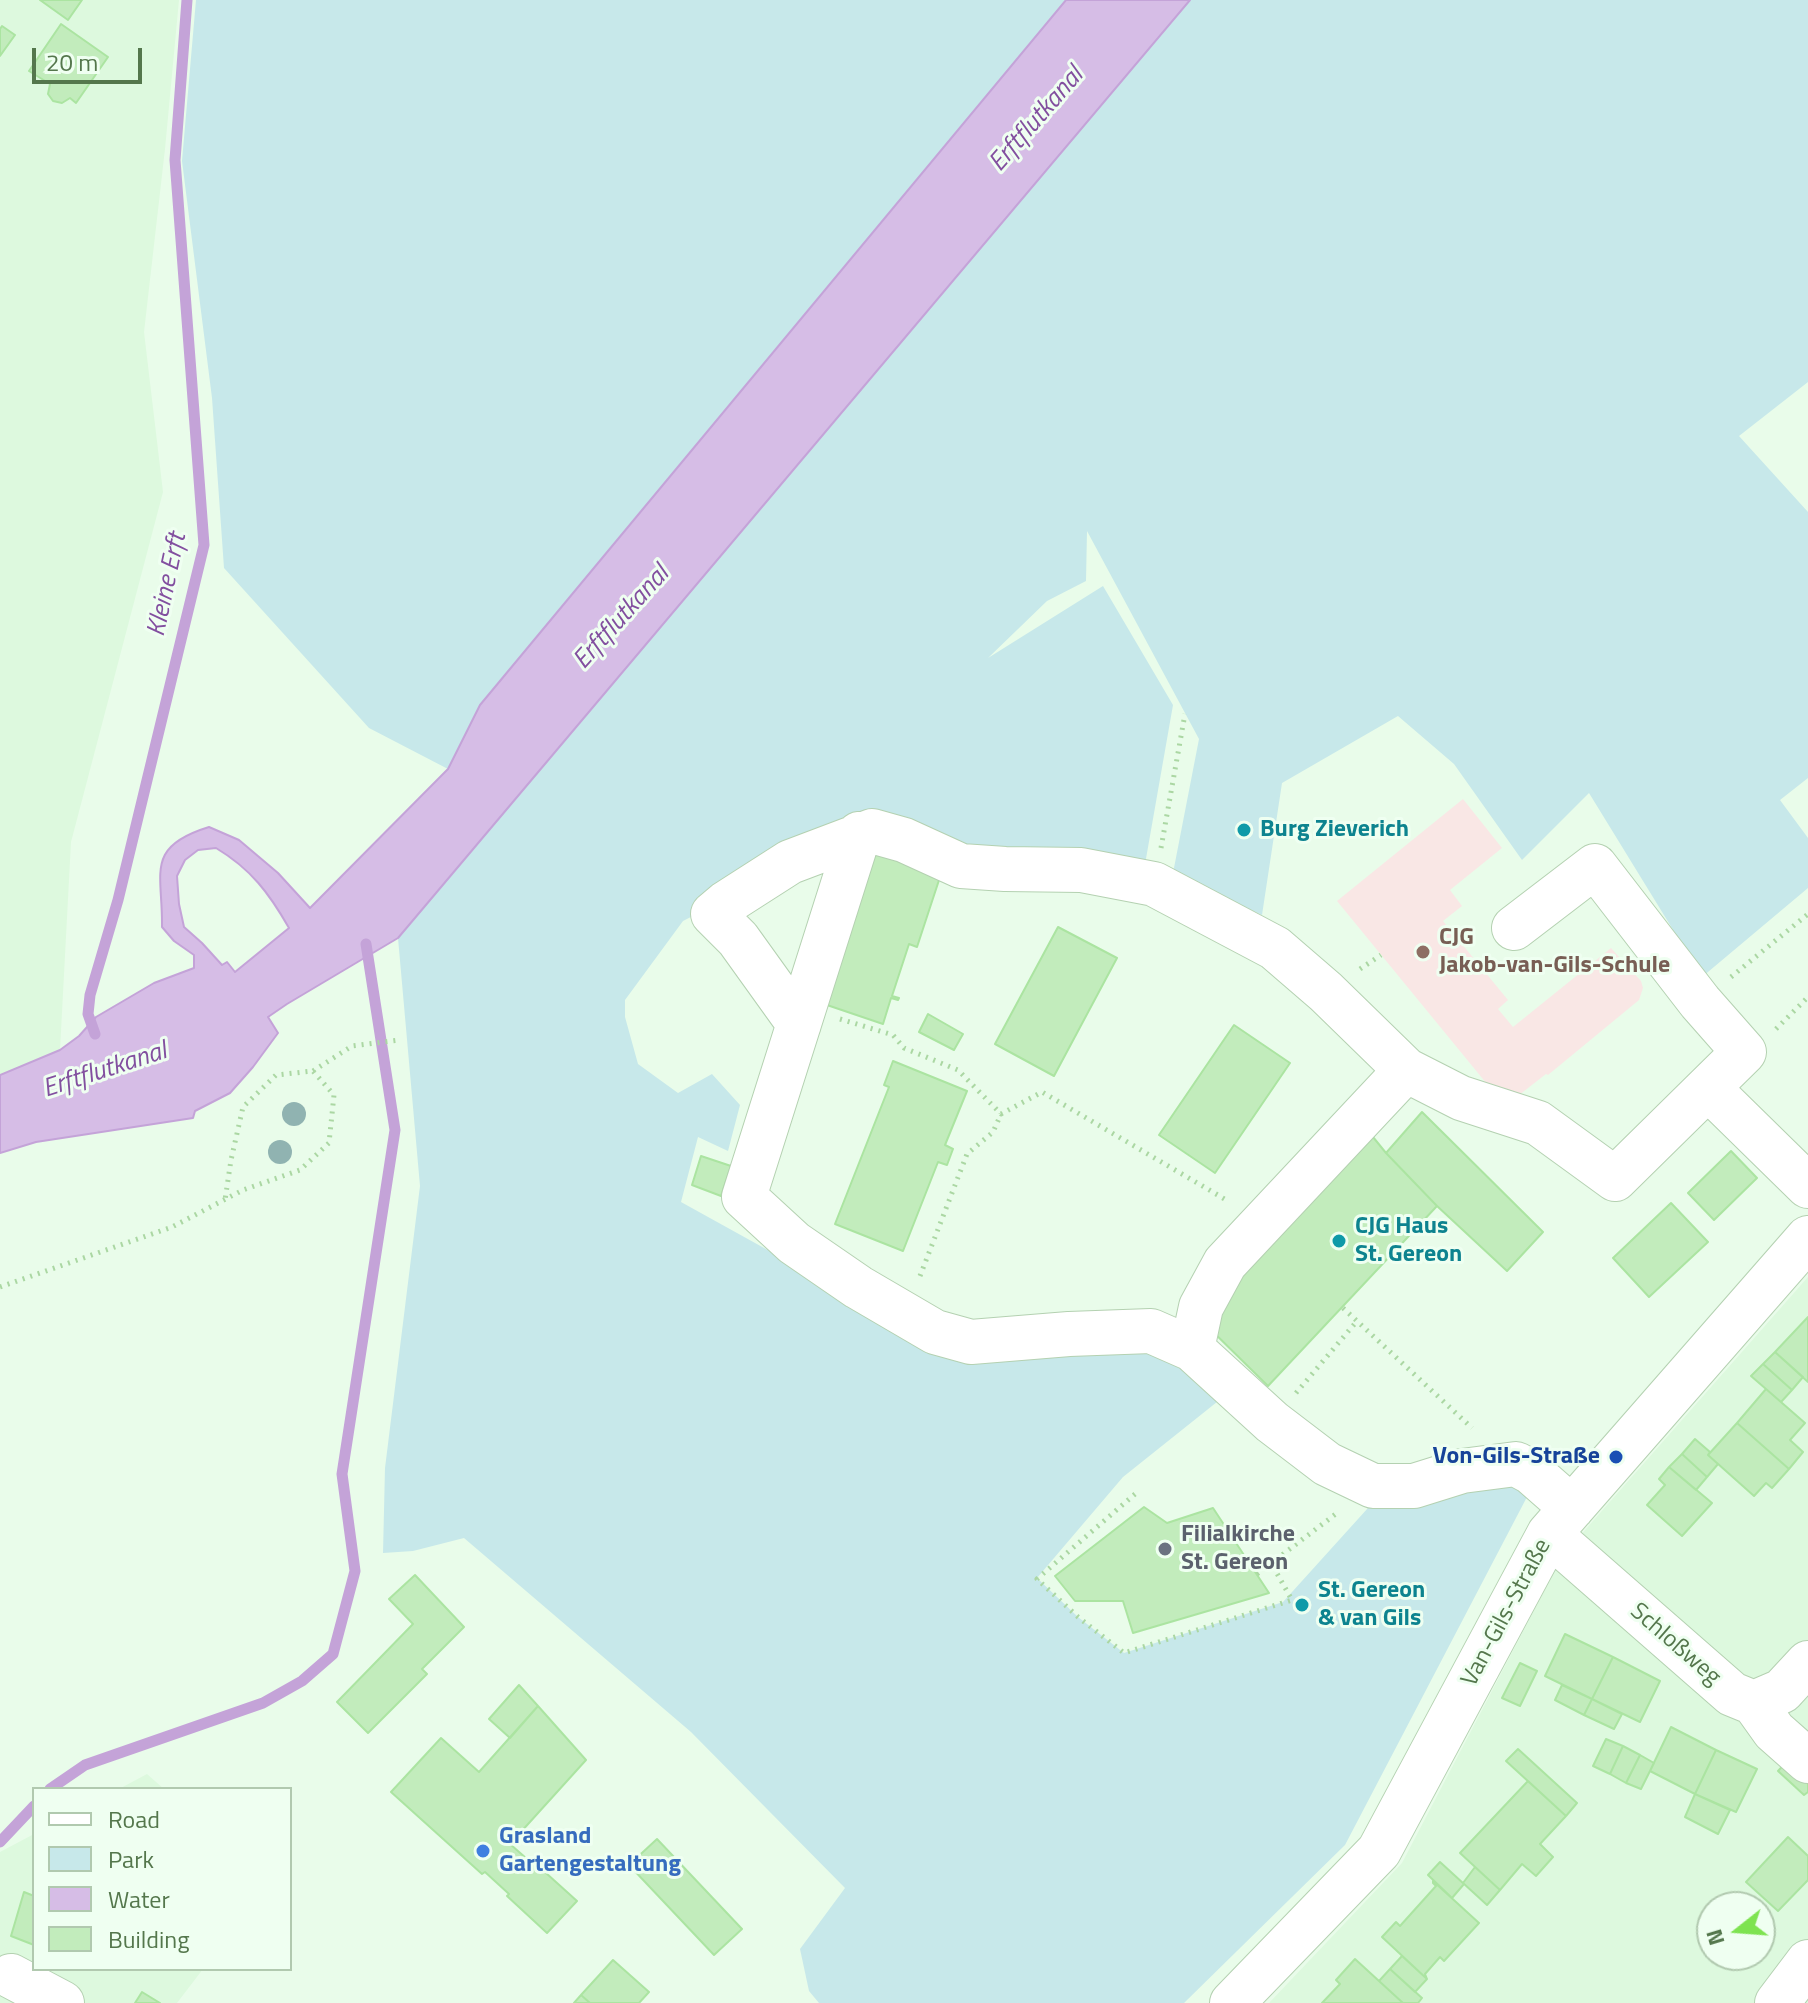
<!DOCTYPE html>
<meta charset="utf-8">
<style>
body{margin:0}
#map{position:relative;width:1808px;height:2003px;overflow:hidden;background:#e9fcea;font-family:"Titillium Web",sans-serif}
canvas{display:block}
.legend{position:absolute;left:32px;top:1787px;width:260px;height:184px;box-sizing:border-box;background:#effff1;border:2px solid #b1c9af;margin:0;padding:10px 14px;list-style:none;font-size:24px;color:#54774c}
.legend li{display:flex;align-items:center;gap:16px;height:40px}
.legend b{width:40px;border:2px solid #b1c9af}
.north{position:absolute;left:1696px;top:1891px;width:80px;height:80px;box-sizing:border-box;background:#effff1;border:2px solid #b1c9af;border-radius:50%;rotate:253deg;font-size:22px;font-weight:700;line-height:32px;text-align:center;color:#54774c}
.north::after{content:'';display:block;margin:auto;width:28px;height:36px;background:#7ee351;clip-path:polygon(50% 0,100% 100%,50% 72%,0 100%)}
.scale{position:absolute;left:32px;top:48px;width:110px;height:36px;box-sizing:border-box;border:4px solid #54774c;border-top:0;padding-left:10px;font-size:24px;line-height:28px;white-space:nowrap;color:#54774c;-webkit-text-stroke:6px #effff1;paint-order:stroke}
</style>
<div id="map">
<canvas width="1808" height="2003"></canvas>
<ul class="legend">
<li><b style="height:10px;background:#fff"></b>Road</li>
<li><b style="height:22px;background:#c7e8ea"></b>Park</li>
<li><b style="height:22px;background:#d6bde6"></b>Water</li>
<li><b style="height:22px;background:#c2ecbc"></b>Building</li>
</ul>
<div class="north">N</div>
<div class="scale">20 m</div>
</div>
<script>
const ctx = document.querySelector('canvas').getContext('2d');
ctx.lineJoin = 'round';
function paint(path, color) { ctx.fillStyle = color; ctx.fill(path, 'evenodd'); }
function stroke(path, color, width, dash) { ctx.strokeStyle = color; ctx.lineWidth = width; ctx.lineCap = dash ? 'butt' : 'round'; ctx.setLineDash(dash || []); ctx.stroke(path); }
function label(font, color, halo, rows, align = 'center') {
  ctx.font = font + ' "Titillium Web",sans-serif'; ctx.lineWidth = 6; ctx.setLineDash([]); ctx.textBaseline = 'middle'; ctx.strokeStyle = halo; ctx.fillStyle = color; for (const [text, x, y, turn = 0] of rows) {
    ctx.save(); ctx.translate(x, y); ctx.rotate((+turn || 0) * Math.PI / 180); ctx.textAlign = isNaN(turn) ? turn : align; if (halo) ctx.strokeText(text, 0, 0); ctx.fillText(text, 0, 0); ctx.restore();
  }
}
const residential = new Path2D(`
 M0 0H179L165 149 144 332 163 492 71 842 60 1050 0 1075Z
 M1808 1277V2003H1269L1402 1863 1563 1555ZM1712 1907H1760V1955H1712Z
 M147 1774 164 1789H119Z
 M34 1834V1969H203L177 2003H0V1852Z`);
const education = new Path2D(`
 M1463 799 1502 848 1450 890 1462 906 1443 921 1508 1000 1498 1009 1513 1027 1611 948 1641 981 1643 988 1639 1000 1548 1075 1546 1074 1505 1106 1337 901Z`);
const green = new Path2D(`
 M196 0H1066L480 705 448 769 369 728 224 568 212 398 182 161Z
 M1190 0H1808V382L1739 436 1808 512V778L1780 800 1808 838V888L1702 977 1589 793 1522 860 1454 764 1398 716 1282 783 1262 915 1173 873 1199 739 1087 531 1086 581 1047 601 988 658 1103 586 1173 705 1144 870 966 856 871 824 683 921 625 1000V1017L638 1064 678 1093 712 1074 740 1105 728 1151 698 1137 681 1202 914 1331 1146 1349 1184 1363 1227 1394 1123 1477 1037 1578 1078 1617 1124 1653 1283 1602 1377 1498 1514 1475 1528 1495 1345 1845 1184 2003H819L809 1991 800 1949 845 1888 691 1732 464 1538 413 1551 383 1553 385 1468 420 1186 398 938Z`);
const water = new Path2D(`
 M1066 0H1190L398 938 287 1004 268 1017 278 1033 253 1067 230 1093 195 1111 193 1118 36 1142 0 1153V1075L60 1050 79 1036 96 1017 154 983 194 968V955L174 941 162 927C163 873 144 847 209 827L239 840 278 873 310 908 448 769 480 705ZM216 848C251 869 269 893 289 928L235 972 227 962 222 965 202 943 184 927 179 904 177 876 185 860 198 850Z`);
const stream = new Path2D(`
 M95 1034 88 1014 90 995 118 900 204 545 175 160 187 0
 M50 1789 85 1765 263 1703 302 1681 333 1654 355 1571 342 1474 395 1130 366 944
 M0 1842 34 1806`);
const building = new Path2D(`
 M40 0H82L68 20Z
 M61 24 108 57 76 103 70 98 62 103 53 101 48 94 50 84 29 71Z
 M2 26 15 35 0 56V29Z
 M876 852 941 874 917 947 909 944 892 996 899 998 898 1000 891 998 883 1024 824 1004Z
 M1058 927 1117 958 1054 1076 995 1044Z
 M928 1014 963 1034 954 1050 919 1032Z
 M1234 1025 1290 1063 1215 1173 1159 1135Z
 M893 1061 967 1091 945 1145 953 1149 947 1165 938 1162 903 1251 835 1224 889 1087 884 1085Z
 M1422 1112 1543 1232 1507 1271 1437 1206 1386 1153Z
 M1373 1137 1386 1153 1437 1206 1268 1386 1199 1318Z
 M1731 1151 1757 1178 1714 1220 1688 1193Z
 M701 1156 731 1166 721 1196 692 1185Z
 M1671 1203 1708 1242 1649 1297 1613 1258Z
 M1808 1317V1382L1775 1352Z
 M1775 1352 1803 1377 1792 1390 1763 1364Z
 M1763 1364 1792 1390 1781 1402 1751 1376Z
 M1766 1389 1805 1423 1790 1440 1803 1452 1789 1469 1737 1423Z
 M1737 1423 1789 1469 1772 1488 1766 1483 1754 1496 1708 1455Z
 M1695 1439 1710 1452 1708 1455 1718 1464 1707 1477 1682 1454Z
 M1682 1454 1707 1477 1696 1490 1669 1467Z
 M1669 1467 1712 1503 1682 1536 1647 1505 1665 1485 1659 1479Z
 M1144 1507 1167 1523 1213 1508 1269 1593 1133 1633 1123 1601H1075L1055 1576Z
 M415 1575 464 1627 422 1669 427 1674 368 1733 337 1702 413 1624 389 1599Z
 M1565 1634 1613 1657 1592 1699 1545 1676Z
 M1613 1657 1660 1681 1640 1722 1592 1699Z
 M1520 1663 1537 1671 1520 1706 1502 1698Z
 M519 1685 538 1706 510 1738 489 1719Z
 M1562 1685 1592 1699 1584 1715 1555 1700Z
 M1592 1699 1622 1714 1614 1729 1584 1715Z
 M538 1706 586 1760 510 1844 535 1866 536 1864 577 1901 547 1933 507 1896 509 1894 485 1872 482 1874 391 1792 441 1738 479 1772Z
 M1671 1727 1716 1750 1695 1794 1650 1771Z
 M1606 1739 1623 1746 1610 1774 1593 1766Z
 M1623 1746 1640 1755 1626 1783 1610 1774Z
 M1518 1749 1577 1803 1566 1816 1506 1761Z
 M1716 1750 1757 1769 1736 1812 1695 1794Z
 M1640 1755 1654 1763 1641 1789 1626 1783Z
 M1791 1757 1808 1772V1792L1804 1795 1778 1771Z
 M1528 1781 1566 1816 1540 1844 1553 1857 1536 1876 1522 1864 1500 1890 1460 1853Z
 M1695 1794 1730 1810 1718 1834 1685 1817Z
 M1788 1837 1808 1856V1880L1778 1911 1746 1882Z
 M657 1839 742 1929 714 1955 629 1865Z
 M1440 1862 1464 1884 1452 1898 1428 1875Z
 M1475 1867 1500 1890 1487 1905 1463 1883Z
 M1433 1881 1479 1923 1444 1961 1440 1957 1425 1974 1427 1979 1382 1937 1396 1922 1400 1926 1436 1886 1433 1883Z
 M24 1892 34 1896V1945L11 1936Z
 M1402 1956 1427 1979 1415 1992 1390 1969Z
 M1355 1959 1403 2003H1322L1340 1984 1336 1980Z
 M613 1960 649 1992 639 2003H590L581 1995Z
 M1390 1969 1422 1998 1418 2003H1403L1379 1981Z
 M142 1992 160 2003H135Z
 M581 1995 590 2003H574Z`);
const path = new Path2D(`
 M1161 848 1185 714
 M1360 969 1381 955
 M1731 977 1808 914
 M840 1019 893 1035 904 1048 958 1070 1001 1114 1042 1092 1228 1201
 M1776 1029 1808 997
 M313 1071 352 1046 400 1040
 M920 1276 967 1154 993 1132 1001 1114
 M0 1287 172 1227 243 1190 300 1170 329 1143 334 1095 313 1071 276 1075 243 1107 231 1160 225 1200
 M1343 1308 1472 1428
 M1296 1393 1357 1321
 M1135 1494 1037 1579 1078 1617 1124 1653 1292 1600 1271 1563
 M1257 1574 1337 1513`);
const minor = new Path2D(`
 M859 834 744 1197 794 1243 858 1287 935 1332 971 1342 1069 1334 1151 1331 1192 1349 1272 1422 1327 1464 1373 1486H1414L1462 1471 1516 1464 1531 1472 1572 1508
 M799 1024 738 939 713 914 726 903 790 862 872 831 904 840 961 866 1005 869 1081 870 1154 884 1275 948 1326 992 1406 1070 1461 1098 1538 1123 1615 1179 1744 1052 1700 1002 1595 866 1514 928
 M1708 1088 1808 1186
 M1192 1349 1201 1307 1225 1263 1406 1070
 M1549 1534 1732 1694 1754 1703 1782 1691 1808 1663
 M1754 1703 1774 1731 1808 1761
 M11 1976 62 2003
 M1232 2003 1379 1851 1549 1534 1808 1238
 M1777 2003 1808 1962`);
const trees = [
 [294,1114],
 [280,1152]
];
const markers = [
 [1244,830,8,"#0f9aa8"],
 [1423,952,8,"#8d6e63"],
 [1339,1241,8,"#0f9aa8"],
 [1616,1457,8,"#1a4fb4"],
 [1165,1549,8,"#6b7280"],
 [1302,1605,8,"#0f9aa8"],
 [483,1851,8,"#3f7fe0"]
];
const cultureNames = [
 ["Burg Zieverich",1260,830],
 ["CJG Haus",1355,1227],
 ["St. Gereon",1355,1255],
 ["St. Gereon",1318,1591],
 ["& van Gils",1318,1619]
];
const educationNames = [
 ["CJG",1439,938],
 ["Jakob-van-Gils-Schule",1439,966]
];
const transitNames = [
 ["Von-Gils-Straße",1600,1457]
];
const worshipNames = [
 ["Filialkirche",1181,1535],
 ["St. Gereon",1181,1563]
];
const streetNames = [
 ["Van-Gils-Straße",1507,1613,-62],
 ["Schloßweg",1675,1645,41]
];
const shopNames = [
 ["Grasland",499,1837],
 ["Gartengestaltung",499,1865]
];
const waterNames = [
 ["Erftflutkanal",1037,120,-49],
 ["Kleine Erft",168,585,-78],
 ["Erftflutkanal",622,618,-48],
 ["Erftflutkanal",105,1071,-18]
];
paint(residential, '#ddf9de');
paint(education, '#f9e7e5');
paint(green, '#c7e8ea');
paint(water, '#d6bde6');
stroke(water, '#c4a3d8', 2);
stroke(stream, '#c4a3d8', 11);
paint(building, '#c2ecbc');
stroke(building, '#abe4a1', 2);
stroke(minor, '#b4d1b1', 46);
stroke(path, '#abd7a3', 5, [2, 6]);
stroke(minor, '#fff', 44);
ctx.fillStyle = '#90b3b1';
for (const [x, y] of trees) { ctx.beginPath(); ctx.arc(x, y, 12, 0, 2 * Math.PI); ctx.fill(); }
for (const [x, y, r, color] of markers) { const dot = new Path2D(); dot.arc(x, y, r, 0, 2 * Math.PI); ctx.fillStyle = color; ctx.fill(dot); stroke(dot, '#effff1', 3); }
label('bold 24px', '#0d838f', '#effff1', cultureNames, 'left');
label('bold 24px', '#785e54', '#effff1', educationNames, 'left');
label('bold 24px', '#164399', '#effff1', transitNames, 'right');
label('bold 24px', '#5b616d', '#effff1', worshipNames, 'left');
label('24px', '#54774c', '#effff1', streetNames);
label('bold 24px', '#366cbe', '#effff1', shopNames, 'left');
label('italic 26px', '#824f9f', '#effff1', waterNames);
</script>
